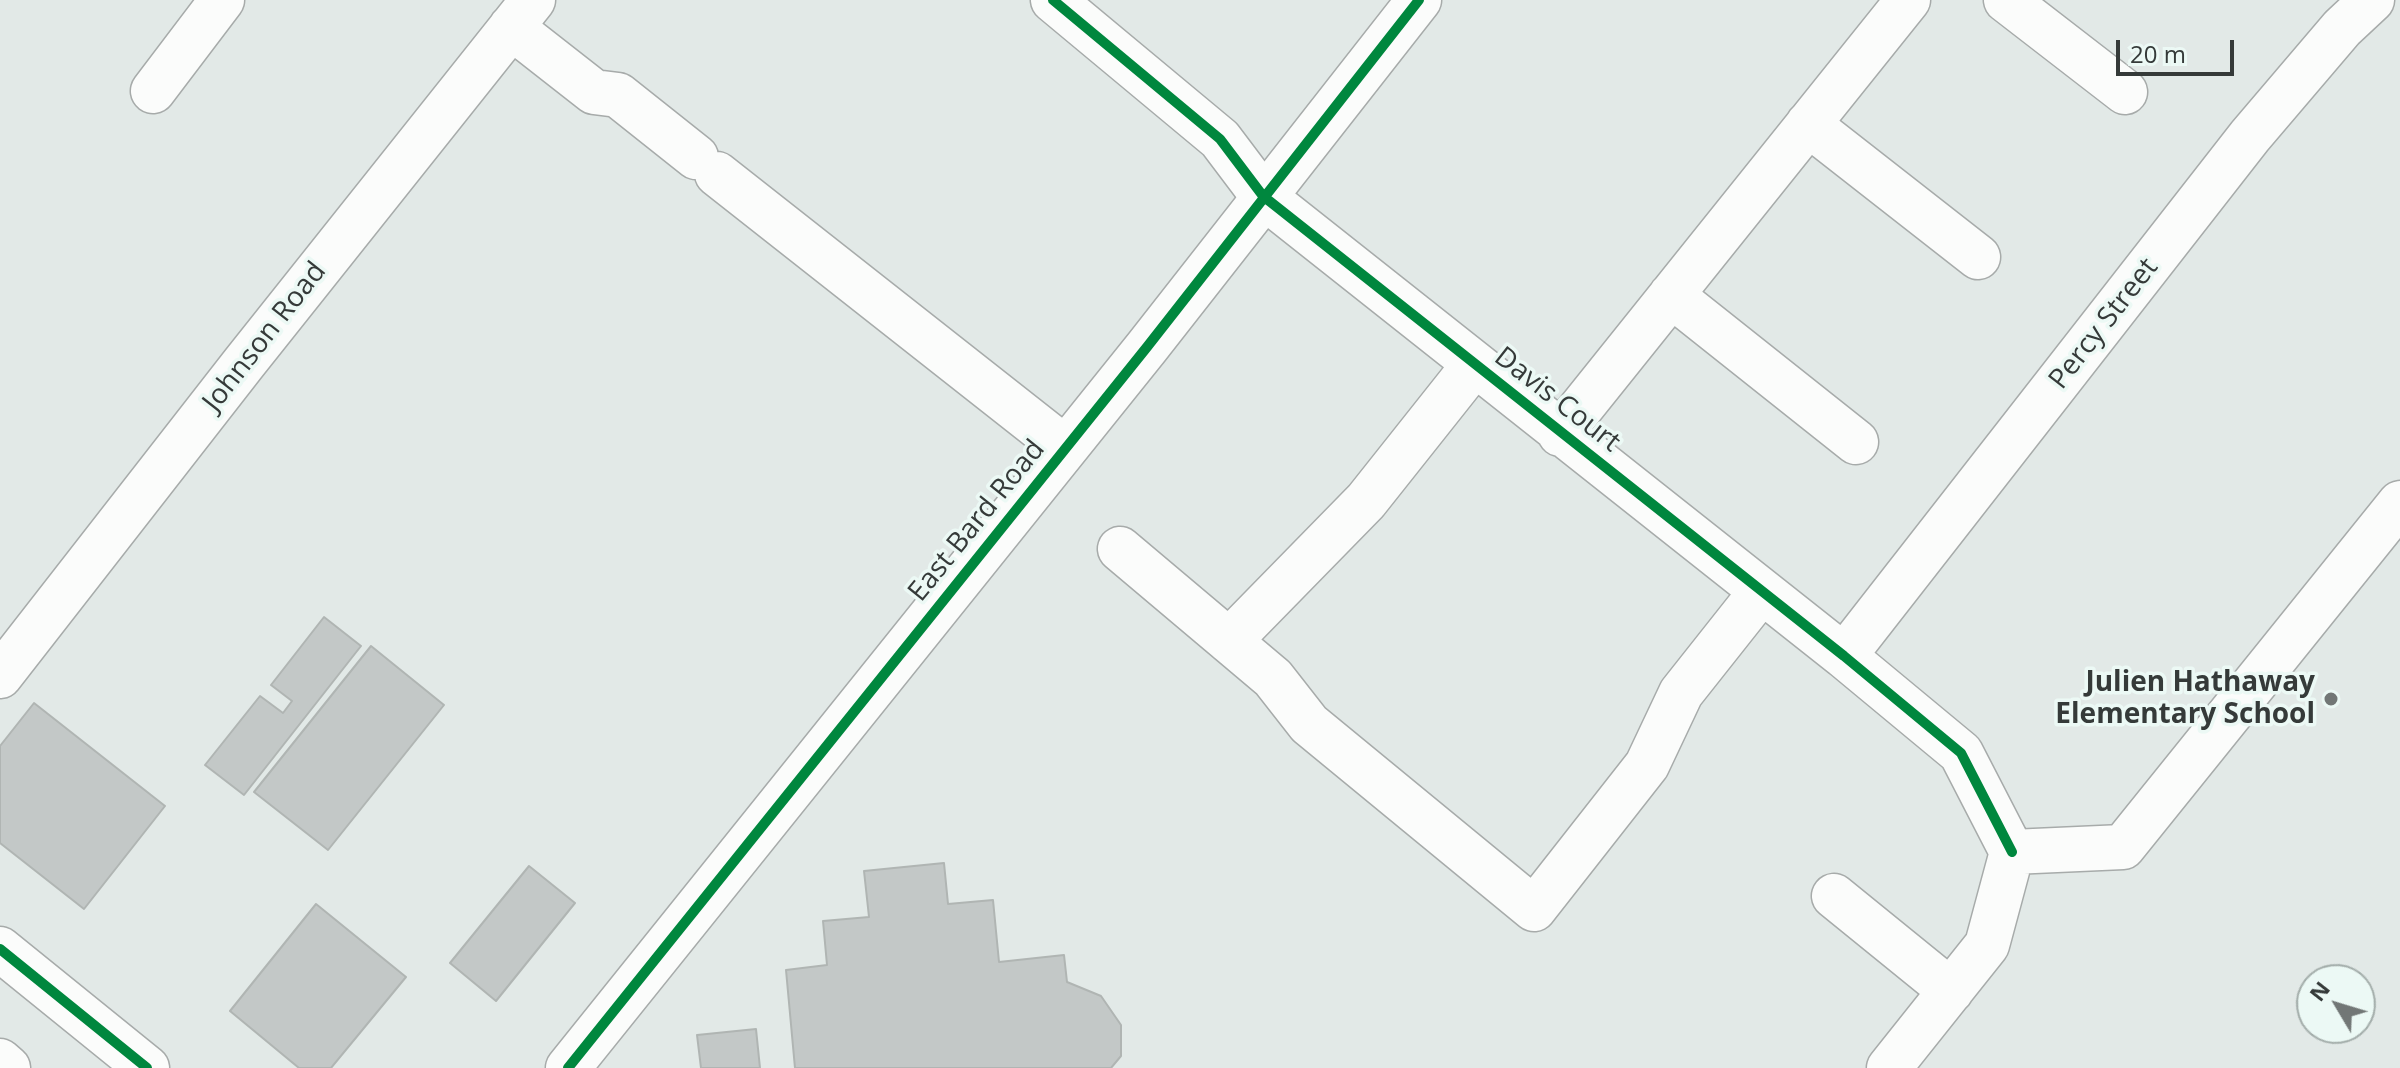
<!DOCTYPE html>
<style>
body{margin:0}
#map{position:relative;width:2400px;height:1068px;overflow:hidden;background:#e2e9e7;font-family:"Open Sans",sans-serif}
canvas{display:block}
.north{position:absolute;left:2296px;top:964px;width:80px;height:80px;box-sizing:border-box;background:#ecf9f5;border:2px solid #a3adaa;border-radius:50%;rotate:308deg;font-size:22px;font-weight:700;line-height:32px;text-align:center;color:#353a39}
.north::after{content:'';display:block;margin:auto;width:28px;height:36px;background:#727776;clip-path:polygon(50% 0,100% 100%,50% 72%,0 100%)}
.scale{position:absolute;left:2116px;top:40px;width:118px;height:36px;box-sizing:border-box;border:4px solid #353a39;border-top:0;padding-left:10px;font-size:24px;line-height:28px;white-space:nowrap;color:#353a39;-webkit-text-stroke:6px #ecf9f5;paint-order:stroke}
</style>
<div id="map">
<canvas width="2400" height="1068"></canvas>
<div class="north">N</div>
<div class="scale">20 m</div>
</div>
<script>
const ctx = document.querySelector('canvas').getContext('2d');
ctx.lineJoin = 'round';
function paint(path, color) { ctx.fillStyle = color; ctx.fill(path, 'evenodd'); }
function stroke(path, color, width, dash) { ctx.strokeStyle = color; ctx.lineWidth = width; ctx.lineCap = dash ? 'butt' : 'round'; ctx.setLineDash(dash || []); ctx.stroke(path); }
function label(font, color, halo, rows, align = 'center') {
  ctx.font = font + ' "Open Sans",sans-serif'; ctx.lineWidth = 7; ctx.setLineDash([]); ctx.textBaseline = 'middle'; ctx.strokeStyle = halo; ctx.fillStyle = color; for (const [text, x, y, turn = 0] of rows) {
    ctx.save(); ctx.translate(x, y); ctx.rotate((+turn || 0) * Math.PI / 180); ctx.textAlign = isNaN(turn) ? turn : align; if (halo) ctx.strokeText(text, 0, 0); ctx.fillText(text, 0, 0); ctx.restore();
  }
}
const building = new Path2D(`
 M324 617 361 646 244 795 205 765 260 696 283 713 292 701 271 685Z
 M371 646 444 705 328 850 254 792Z
 M34 703 165 806 84 909 0 843V746Z
 M944 863 948 904 993 900 999 962 1064 955 1067 982 1101 996 1121 1025V1056L1111 1068H795L786 970 827 965 823 921 869 917 864 871Z
 M529 866 575 903 496 1001 450 963Z
 M316 904 406 977 331 1068H299L230 1011Z
 M756 1029 760 1068H701L697 1035Z`);
const minor = new Path2D(`
 M1053 0 1220 139 1263 196 1844 656 1961 753 2012 852
 M2006 0 2125 92
 M511 27 594 92 618 95 696 157
 M153 91 222 0
 M1808 124 1978 257
 M717 174 1065 448
 M1671 295 1856 442
 M1560 434 1908 0
 M1120 549 1273 678 1309 724 1534 909 1647 765 1681 693 1761 592
 M1229 641 1366 501 1474 365
 M1844 656 2250 136 2342 28 2372 0
 M0 676 244 363 533 0
 M2012 852 2123 847 2400 503
 M1834 896 1951 991
 M1889 1068 1987 945 2012 852`);
const major = new Path2D(`
 M0 949 147 1068
 M0 1061 8 1068
 M568 1068 1147 347 1419 0`);
const cycleway = new Path2D(`
 M1053 0 1220 139 1263 196 1844 656 1961 753 2012 852
 M0 949 147 1068
 M568 1068 1147 347 1419 0`);
const markers = [
 [2331,699,8,"#727776"]
];
const streetNames = [
 ["Percy Street",2104,324,-52],
 ["Johnson Road",265,337,-52],
 ["Davis Court",1557,400,38],
 ["East Bard Road",977,521,-51]
];
const poiNames = [
 ["Julien Hathaway",2315,683],
 ["Elementary School",2315,715]
];
paint(building, '#c3c8c7');
stroke(building, '#b0b5b3', 2);
stroke(minor, '#a7abaa', 47);
stroke(major, '#a7abaa', 47);
stroke(minor, '#fbfcfb', 44);
stroke(major, '#fbfcfb', 44);
stroke(cycleway, '#00873e', 10);
for (const [x, y, r, color] of markers) { const dot = new Path2D(); dot.arc(x, y, r, 0, 2 * Math.PI); ctx.fillStyle = color; ctx.fill(dot); stroke(dot, '#ecf9f5', 3); }
label('28px', '#353a39', '#ecf9f5', streetNames);
label('bold 28px', '#353a39', '#ecf9f5', poiNames, 'right');
</script>
